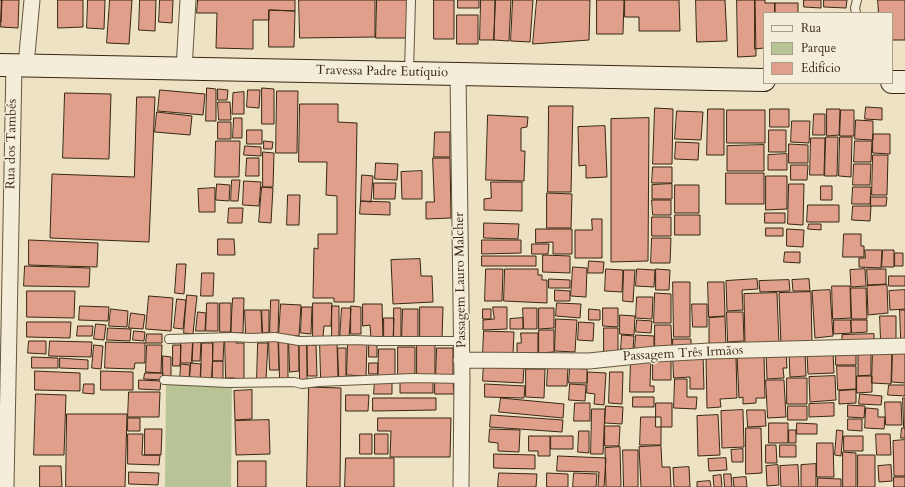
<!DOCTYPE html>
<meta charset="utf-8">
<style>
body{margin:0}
#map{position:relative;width:905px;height:487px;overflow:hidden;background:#ede3c4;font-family:Cardo,serif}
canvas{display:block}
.legend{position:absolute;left:763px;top:12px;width:130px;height:72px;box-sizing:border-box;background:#f3edd9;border:1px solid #a89e89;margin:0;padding:5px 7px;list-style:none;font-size:12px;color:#382712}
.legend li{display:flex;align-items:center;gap:8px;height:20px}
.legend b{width:20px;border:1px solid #a89e89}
</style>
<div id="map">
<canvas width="905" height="487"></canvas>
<ul class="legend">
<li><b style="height:5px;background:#f3edd9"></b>Rua</li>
<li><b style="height:11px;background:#b8c495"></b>Parque</li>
<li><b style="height:11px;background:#e09f8a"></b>Edifício</li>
</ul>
</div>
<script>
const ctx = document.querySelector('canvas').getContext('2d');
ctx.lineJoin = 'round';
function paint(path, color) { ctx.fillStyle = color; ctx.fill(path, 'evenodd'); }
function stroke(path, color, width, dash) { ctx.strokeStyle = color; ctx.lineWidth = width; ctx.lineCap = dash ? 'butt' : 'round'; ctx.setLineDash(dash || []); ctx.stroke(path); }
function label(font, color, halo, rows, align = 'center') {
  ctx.font = font + ' Cardo,serif'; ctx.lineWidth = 3; ctx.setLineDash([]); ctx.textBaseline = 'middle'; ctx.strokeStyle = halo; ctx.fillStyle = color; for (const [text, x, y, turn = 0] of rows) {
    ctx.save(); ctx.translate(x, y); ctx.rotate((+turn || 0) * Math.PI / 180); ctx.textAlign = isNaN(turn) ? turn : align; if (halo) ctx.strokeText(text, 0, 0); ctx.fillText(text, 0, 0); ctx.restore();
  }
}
const green = new Path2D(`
 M232 384 231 487H165L166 385Z`);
const building = new Path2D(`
 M0 0H2L1 22H0Z
 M2 0H19L18 28 1 27Z
 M58 0H83V27L58 28Z
 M88 0H105L104 29 87 28Z
 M110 0H132L129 44 107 43Z
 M140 0H156L155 31 139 30Z
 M160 0H173L172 23 159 22Z
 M198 0H295V11L269 10V20H253V49L216 48 217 13H197Z
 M299 0H375V37L300 38Z
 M377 0H408L407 38H376Z
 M434 0H454V39H434Z
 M458 0H479V8H458Z
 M481 0H495L494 40H480Z
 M496 0H511L509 41 494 40Z
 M513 0H533L530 42 511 41Z
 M537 0H590L589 40 533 44Z
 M597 0H624L623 34H597Z
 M625 0H679L680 31H639V17H625Z
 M696 0H725L727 41 697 42Z
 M737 0H755L756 56 738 57Z
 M755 0H765V3H775V13H764V48L755 49Z
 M804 0H821V8L804 7Z
 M824 0H847L846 8 824 7Z
 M878 0H905V40H892V13H879Z
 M775 3H798V13H775Z
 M269 10 295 11 294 47H269Z
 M457 15H478V44H457Z
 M207 88 216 89V121H206Z
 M262 88 274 89V124H262Z
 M218 89 228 90 227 100H218Z
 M160 90 205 94 203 115 158 111Z
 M248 90H260L259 108 247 107Z
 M277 91H298L297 153H276Z
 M244 92V114H232L233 93Z
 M65 93 111 94 109 159 63 158Z
 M137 97H155L149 242 50 238 52 174 134 177Z
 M218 102H230L231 120H219Z
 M300 104H338V122L357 123 354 302H334V298H313L314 248 318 249V234H337V196L326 195 327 162H299Z
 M549 106H573L571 192H548Z
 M866 107 882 108V120L865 119Z
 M655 108 673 109 672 164H653Z
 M708 109H724V155H707Z
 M770 109H789V127H770Z
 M827 109H840L839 135 827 136Z
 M727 110H765V143H727Z
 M841 110H854V136H840Z
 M677 111 703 112 701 140 675 139Z
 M157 112 192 116 190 135 155 132Z
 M814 114H825V135H813Z
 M488 115 528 117 527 127 521 128V151H525L524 181 486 180Z
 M234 118H242V138H233Z
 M649 118 648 261 611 262V119Z
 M856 120 873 121V140L855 139Z
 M792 121H810L809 143 791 142Z
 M218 122H231V139H218Z
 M605 126 607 177 586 178V165L579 166 578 127Z
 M247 130H262V144H247Z
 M769 130H786V152H769Z
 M435 132H450V157H434Z
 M873 134H890V154L873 153Z
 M826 137H838L837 176H825Z
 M840 137H852L851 177 839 176Z
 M811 138H825L824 175H810Z
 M216 141H240L239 177H215Z
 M264 141 273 142 272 149H264Z
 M855 141H872L871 162H854Z
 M676 142 699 143 698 160 675 159Z
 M789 144 808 145V163H789Z
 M764 145V171H727V146Z
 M245 146 261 147V156L244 155Z
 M263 152 274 153 273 187H263Z
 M787 154V170H768V155Z
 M873 155H888L887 195H872Z
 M247 158H259V176H246Z
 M433 158H450L451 218 426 219V202H434Z
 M376 163 398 164 397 180 375 179Z
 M854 164H871L870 185H853Z
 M791 165H808L807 180H791Z
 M653 167H672V183H652Z
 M422 171V199H402L401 172Z
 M726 173H764V204H726Z
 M362 175 373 176 371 202 361 201Z
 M766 176H787V209L766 210Z
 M232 180H240L238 201H231Z
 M244 181 261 182 259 206 243 205Z
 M491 182H522V211L484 210V199L491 198Z
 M374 183H396L395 199H374Z
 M217 184 230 185 229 201 216 200Z
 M672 184V199H652V185Z
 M789 184H804L803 225 788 224Z
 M675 185H699V213H675Z
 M821 186H832V200H821Z
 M262 187 273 188 271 223 259 222Z
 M853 187H871L870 204H852Z
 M215 188V212H199L198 189Z
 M547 193 572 194 571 228H547Z
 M288 195H300L299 225H287Z
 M871 197H887L886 206H871Z
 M652 200H671V215H653Z
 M361 201 390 202V215L360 214Z
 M808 205H839V222H807Z
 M853 206H871L870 221 852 220Z
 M229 208H243L242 223H228Z
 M765 213H785V223H765Z
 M675 215H700V235H675Z
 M652 217H671V236H652Z
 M592 219H602V258H575V230H592Z
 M484 223 519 224 518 239 484 238Z
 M809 224H821V230L808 229Z
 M766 228H783V236H766Z
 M536 229H572V254H553V242L536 243Z
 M787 229 804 230 803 247 787 246Z
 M844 234H861V246H864V257H843Z
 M652 238H671L670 263H651Z
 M218 239H234L235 255H218Z
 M29 240 98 243 97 267 29 265Z
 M482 240H521V253L482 254Z
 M532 244H549L548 254H532Z
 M865 250H882L881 268 859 267V258H865Z
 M883 250H894V267H882Z
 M785 252H800V263L784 262Z
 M895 253H903V266H895Z
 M543 255 570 256V273L543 272Z
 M482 256H536V266H482Z
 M420 259 421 276H432L433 302 393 304 391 260Z
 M589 261 604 262 603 273H588Z
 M177 264H186L184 294 175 293Z
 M25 266 90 268 89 287 24 286Z
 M573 267 587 268 586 297 571 296Z
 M486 269H503L502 301H485Z
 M505 269H538V275H542V280H547V303L504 301Z
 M606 269 623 270 622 292 605 291Z
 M637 269 655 270 654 287 636 286Z
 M656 269 670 270 669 290H656Z
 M865 269 866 286 851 287 850 270Z
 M867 269H886V284L868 285Z
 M624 270H635L633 302 623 301Z
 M202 273H214L213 296H201Z
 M889 276H905V286H889Z
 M549 279 570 280V288H549Z
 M757 279 758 289 742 290 743 310 727 311 726 281Z
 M809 279 810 291H793L792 280Z
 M789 280 790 291 760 292 759 281Z
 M673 282H690V337H674Z
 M708 282H724L725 316 709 317Z
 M887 285 888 313 868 315 867 286Z
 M832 286H850L851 318 833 319Z
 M851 288H866L867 319H852Z
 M555 290 570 291V301H555Z
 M830 290 833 336 815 338 812 291Z
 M905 290V309L890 310 889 291Z
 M27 291H75L74 318 27 317Z
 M811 292 812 343 781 344 779 293Z
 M655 293 671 294V323H654Z
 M777 293 779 344 745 345 744 294Z
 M187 295 197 296 193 334 184 333Z
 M149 296 173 298 171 331 146 329Z
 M637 297H653L652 319 636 318Z
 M233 298H244L243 333H231Z
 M177 299 186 300 183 329 174 328Z
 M271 300H279L278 334H270Z
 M207 303H218V331H206Z
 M220 303H231V332H220Z
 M313 303H332L331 326H324L323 337H313Z
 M557 303 581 304 580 318 556 316Z
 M281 304 301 305 299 336 279 335Z
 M363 304H382L383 338 371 339 370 325 363 326Z
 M692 304H707V327H693Z
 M80 306 109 307 108 321 79 320Z
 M332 306H339V339H332Z
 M351 306 361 307V334H351Z
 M302 307H312L311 334 301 333Z
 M420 307H443L442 339 420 338Z
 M493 307H507V329L483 330V320L494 319Z
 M342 308H351L349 338H340Z
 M394 308H401V338L394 339Z
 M523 308H537V329H524Z
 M539 308H554V328L539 329Z
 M603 308H618V327L603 326Z
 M111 309 128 311 127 327 109 326Z
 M403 309H418V339L402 338Z
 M483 309H491V319H483Z
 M589 309 600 310V320H589Z
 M245 310H261L262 334H246Z
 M262 310H269V332L263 333Z
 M900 310H905V339H901Z
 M198 312 206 313 205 331H196Z
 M727 312H743L744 341 728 342Z
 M131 313 145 315 143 329 129 328Z
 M620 315 635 316 634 335 620 334Z
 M880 316H896V341H881Z
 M725 317 726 347H709V318Z
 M384 318H394L393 339H384Z
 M523 318V329H510V319Z
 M556 319 577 320 575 352 555 351Z
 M637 320 652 321 651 333 636 332Z
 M834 320H851V333L834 334Z
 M851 320H867V332L852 333Z
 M27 322H71L70 338 27 337Z
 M579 322 594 323 593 341 578 340Z
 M96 324 106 325 104 340 94 339Z
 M655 325H671L672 349H655Z
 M78 326H93L92 336H77Z
 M108 328 131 329 130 341 107 340Z
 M604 328H618V355H604Z
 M539 330H554V352L539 353Z
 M134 331 145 332 144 341 133 340Z
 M484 331 514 332 513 354 483 353Z
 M521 333H538V353H517V343H521Z
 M147 334H162V343H146Z
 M874 334V343L842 344V335Z
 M622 335 634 336 633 350 621 349Z
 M636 335 654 336V349H635Z
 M225 338H236V343H244V380H235V378H226Z
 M673 339H691V348H673Z
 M29 341H46V354L28 353Z
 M50 341 92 342 91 357 49 356Z
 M213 341H224L223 361H213Z
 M269 341H278L279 370H270Z
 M279 341H288V380H280Z
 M289 341H299V371L290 372Z
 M106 342 145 343V363H135L134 369 105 368Z
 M181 342H193L192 363H181Z
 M193 342H201L200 361H192Z
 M299 342H307V380H300Z
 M369 342H377V357H369Z
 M202 343H213L212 381H206V378H201Z
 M258 343H268L266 379H257Z
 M320 343H337L338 377 321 378Z
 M348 343H367L366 376 347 375Z
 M94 345 103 346 101 369 92 368Z
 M147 345H162L161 373 146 372Z
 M173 345H181L180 366H173Z
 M307 345H316L317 376H308Z
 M417 345H435V375H417Z
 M398 347H415V375H398Z
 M338 348H346V377H339Z
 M437 348H453V376H436Z
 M379 349H395V376H378Z
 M873 349 892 350 891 384 872 383Z
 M893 349H905V383L892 382Z
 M836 350H856V365H836Z
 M786 351 787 368H783L784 378 767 379 766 352Z
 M833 351 834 373 808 374 807 352Z
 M805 352 806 376 790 377 789 353Z
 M764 353 765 398H756V403L743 404V397L739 398 737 354Z
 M673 354H703L704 389H690V377L674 378Z
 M871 354V375L858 376V355Z
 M736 355 737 398 720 399 721 407 707 408 706 356Z
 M163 356 171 357V377L163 376Z
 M653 356H671V380H653Z
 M32 357 58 358V368H32Z
 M60 358 88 360V369L60 368Z
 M631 358H651L650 386H654V392H630Z
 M213 361H223V380H212Z
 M484 362 524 365 523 383 483 381Z
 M191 363 201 364 200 380H190Z
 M369 363H378V374H369Z
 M181 364 190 365 189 381 180 380Z
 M837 366H856V389L838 390Z
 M548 367H568L567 386H547Z
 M570 368 587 369V383H569Z
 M526 369H545L544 398 526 397Z
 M35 371 80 373V391L35 390Z
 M101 371 133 372V390H101Z
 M588 372 606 373 604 405 594 404 595 394 587 393Z
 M610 372H623L622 404 609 403Z
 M145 373H163L162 380 144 379Z
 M835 376 836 400 810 402 809 377Z
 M857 376H872V392L857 393Z
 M787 378H807V404H787Z
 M675 379H687V397H697L696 409 674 408Z
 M139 380 161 381 160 390 139 389Z
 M375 380H392V394H374Z
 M433 380V393H400V381Z
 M435 380H453L454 394H435Z
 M766 380H784L786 417 768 418Z
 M84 384H94V394L83 393Z
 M485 384 525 386 524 398 485 397Z
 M570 384 586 385 585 401 569 400Z
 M889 385H905V396L888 395Z
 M309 387 341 388 340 487H307Z
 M252 390V419L235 420 234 391Z
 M856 390V403L839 404V391Z
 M129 392H160L159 417H128Z
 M36 394 66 395 64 455H34Z
 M860 394 882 396 881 405 859 404Z
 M346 395H369L368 411H346Z
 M633 397H654V407H633Z
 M373 398H436V410L373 411Z
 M501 398 564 404 563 418 499 412Z
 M903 398H905V427H904Z
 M885 402H901L902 425H886Z
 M575 403H590V421H574Z
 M656 403H672V427H656Z
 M834 403V416L809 417V404Z
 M848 405 865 406 864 418 848 417Z
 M606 406 623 407 622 424 605 423Z
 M788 406H807V420H788Z
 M866 408 878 409V417H885L884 429 865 428Z
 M592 409H605L603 454H591Z
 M743 410 744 447 722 448 721 411Z
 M747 410H765L766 426 748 427Z
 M67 414H127L125 487H66Z
 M491 415 563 420 562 432 490 427Z
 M718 415 720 455 698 456 697 416Z
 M641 417H661V445H640Z
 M128 418H140V431H128Z
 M378 418H451L450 457H390L391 431H378Z
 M848 419H862V431L848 430Z
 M269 420 270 454 236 455 235 421Z
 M769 423H788V443H769Z
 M797 423 817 424V434H797Z
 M605 426H620L619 446H605Z
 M746 428H761L762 473 746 474Z
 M902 428H905V438H901Z
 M145 429H162L161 455H145Z
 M490 429 520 430 519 452 498 451V443L489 442Z
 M789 430H796V443H789Z
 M837 430 843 431 841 456 835 455Z
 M579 431H589V453L578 452Z
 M128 434H143L142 455H160L159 465 128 464Z
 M360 434H372V454H360Z
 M375 434H388V454H375Z
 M876 434H890L891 455H877Z
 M529 436H550V456H538V451H529Z
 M551 436H573V449H551Z
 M844 436H863V451H844Z
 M905 440V476H894L893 441Z
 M817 443H833L834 477H817Z
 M766 445H776L777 463H766Z
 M780 445H796V457H780Z
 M661 446 662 467H670L671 487H641L639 447Z
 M620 447 621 487H606L605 448Z
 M743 449V462H732L731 450Z
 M623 450H638V487H624Z
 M843 452 856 453V487H843Z
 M494 454 535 455V469L494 468Z
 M858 455H875V487H858Z
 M558 456 606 458 604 487H598L599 472 557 471Z
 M346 458H394V487H345Z
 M726 458 727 470 709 471 708 459Z
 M238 461H266V487H238Z
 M816 464V487H801V465Z
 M778 465 779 485 767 486 766 466Z
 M798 465 799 487H781L780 466Z
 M891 465 892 481 879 482 878 466Z
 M40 466H61L62 487H40Z
 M689 467 690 487H674L673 468Z
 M129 472 159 473 158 485 129 484Z
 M499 473 537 474 536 487H498Z
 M547 473 568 474V487H547Z
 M574 473 597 474 596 487H573Z
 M724 474H731L732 487H725Z
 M721 475 722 487H714L713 476Z
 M746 477 747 487H734L733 478Z
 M894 477H905V487H894Z
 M818 478 841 479V487H818Z
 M710 481 711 487H697V482Z`);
const service = new Path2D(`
 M856 13 855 8 857 0
 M409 72 411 0
 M169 339 232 337 251 338 275 337 299 341 354 340 378 341H462
 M164 380 229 383 294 382 302 384 318 382 413 378 462 379`);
const minor = new Path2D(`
 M26 65 32 0
 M184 69 188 0
 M458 73 462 379 461 487
 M461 360 589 361 656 354 710 351 905 346
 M6 487 14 65`);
const secondary = new Path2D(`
 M0 65 764 80
 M892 82H905`);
const streetNames = [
 ["Travessa Padre Eutíquio",382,72,1],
 ["Rua dos Tambés",12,144,-89],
 ["Passagem Lauro Malcher",461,280,-91],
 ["Passagem Três Irmãos",683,354,-3]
];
paint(green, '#b8c495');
paint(building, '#e09f8a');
stroke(building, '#382712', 1);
stroke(service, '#65563e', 10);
stroke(minor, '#65563e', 17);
stroke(secondary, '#382712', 24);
stroke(service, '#f3edd9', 8);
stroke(minor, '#f3edd9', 15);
stroke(secondary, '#f3edd9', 22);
label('13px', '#382712', '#f3edd9', streetNames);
</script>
